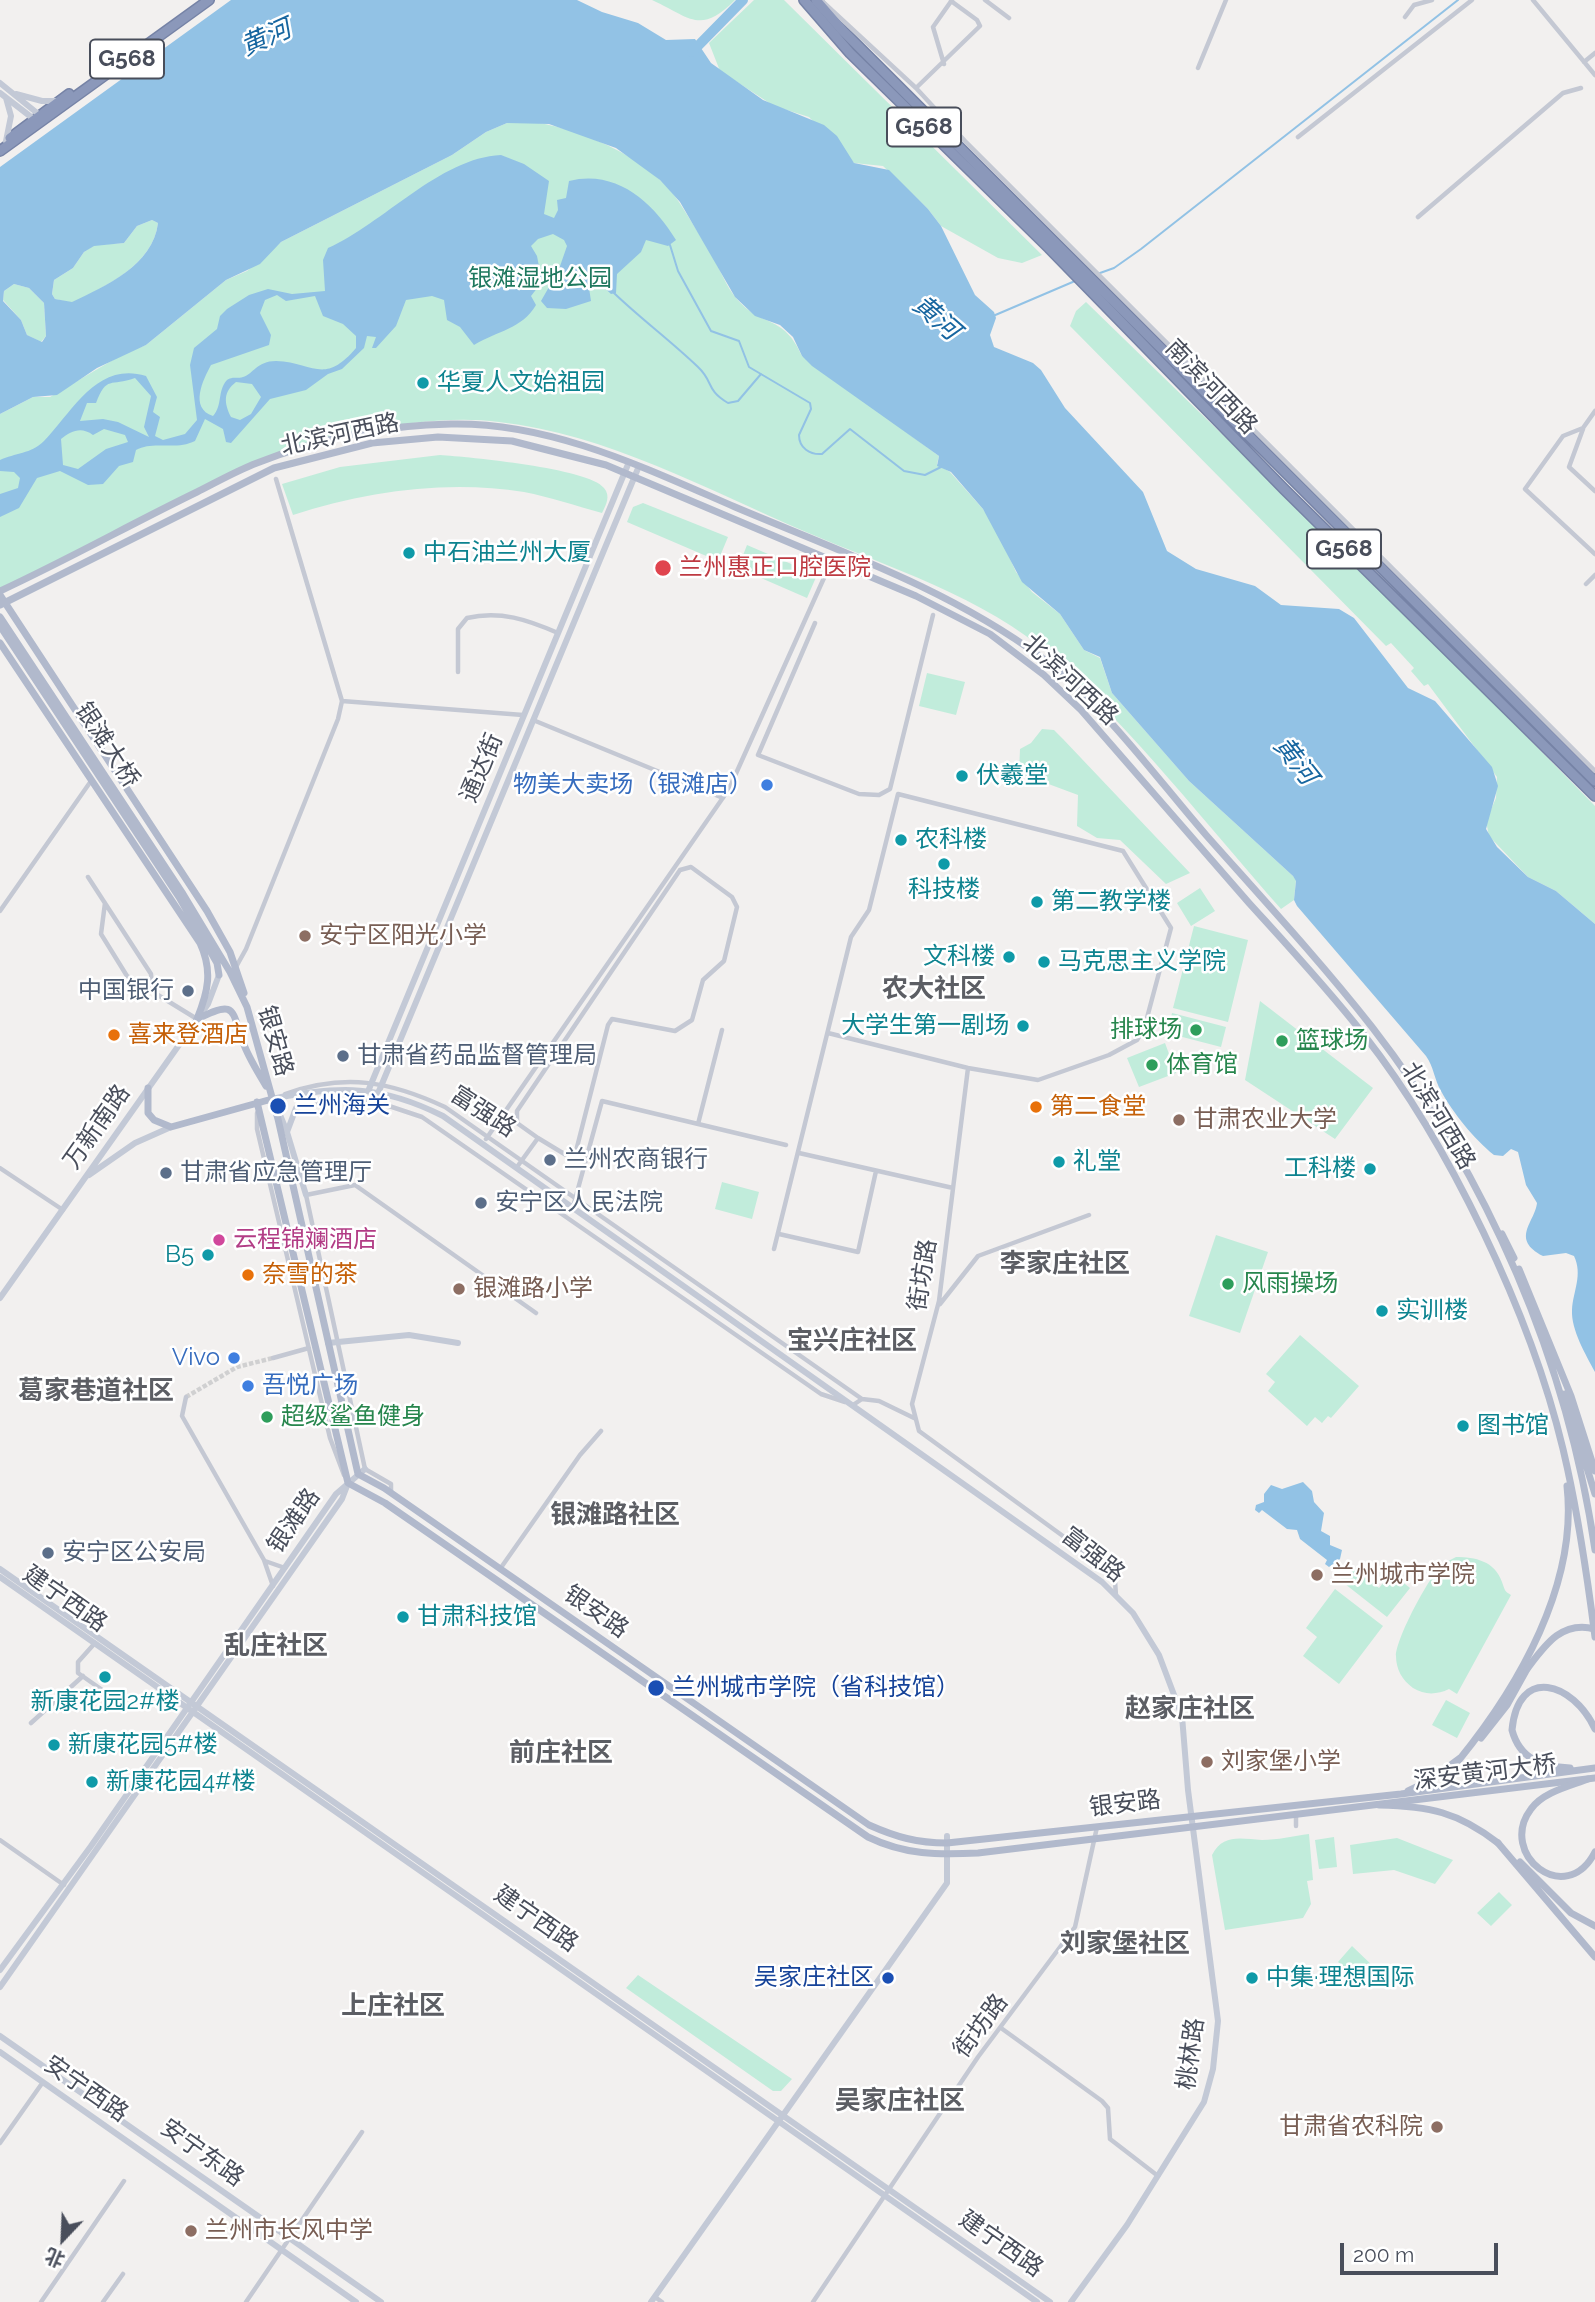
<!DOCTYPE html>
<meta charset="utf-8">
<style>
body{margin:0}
#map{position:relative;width:1595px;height:2302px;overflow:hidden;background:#f2f0ef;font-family:Raleway,"Noto Sans SC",sans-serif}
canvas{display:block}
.north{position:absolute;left:28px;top:2204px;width:70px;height:70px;-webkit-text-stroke:5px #fff;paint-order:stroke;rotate:203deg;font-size:19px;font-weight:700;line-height:28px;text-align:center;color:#494e5b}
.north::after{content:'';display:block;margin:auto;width:24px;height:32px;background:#494e5b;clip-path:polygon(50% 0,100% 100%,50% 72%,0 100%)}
.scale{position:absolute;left:1340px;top:2243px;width:158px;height:32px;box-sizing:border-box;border:4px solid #494e5b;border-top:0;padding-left:9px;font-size:21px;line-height:24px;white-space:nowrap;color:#494e5b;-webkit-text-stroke:5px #fff;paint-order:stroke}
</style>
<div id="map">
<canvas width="1595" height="2302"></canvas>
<div class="north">北</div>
<div class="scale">200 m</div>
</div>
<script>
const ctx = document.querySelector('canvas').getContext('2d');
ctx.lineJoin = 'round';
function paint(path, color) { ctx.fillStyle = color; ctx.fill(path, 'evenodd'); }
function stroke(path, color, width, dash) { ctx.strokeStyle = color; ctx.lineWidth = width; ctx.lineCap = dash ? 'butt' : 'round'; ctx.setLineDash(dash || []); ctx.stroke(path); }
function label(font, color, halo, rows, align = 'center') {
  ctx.font = font + ' Raleway,"Noto Sans SC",sans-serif'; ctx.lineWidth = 5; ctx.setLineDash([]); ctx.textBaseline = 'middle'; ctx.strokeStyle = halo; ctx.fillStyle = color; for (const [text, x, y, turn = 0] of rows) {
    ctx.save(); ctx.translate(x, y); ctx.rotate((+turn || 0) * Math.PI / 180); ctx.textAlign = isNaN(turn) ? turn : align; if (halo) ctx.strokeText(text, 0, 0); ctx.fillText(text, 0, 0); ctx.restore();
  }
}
const green = new Path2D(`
 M652 0H735C700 35 691 18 652 0Z
 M754 0H784L1042 255 1022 263 998 258 941 226 928 209 883 166 854 163 809 117 774 106 720 71 709 43Z
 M532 122C580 128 652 159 679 202 691 221 704 241 715 261 722 274 727 287 736 298 762 329 783 313 802 356L939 456 937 464 950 472 983 509 996 528 1016 572 1032 592 1060 614 1084 650 1100 658 1112 693 1189 781 1293 876 1296 880 1294 900 1281 909C1206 824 1135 732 1051 656 987 598 885 566 806 532 708 490 607 434 499 422 454 416 404 423 359 432 288 446 224 479 159 512 106 538 53 565 0 592V414L33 397H50L123 354 146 345 226 280 247 271 281 242 452 155 486 132 507 123Z
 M152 220 158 223C153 265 106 286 72 303L55 299 52 294 54 280 73 268 84 252 94 245 124 243 137 226Z
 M14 284 29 288 44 303 46 336 41 342 27 335 21 320 3 300 4 291Z
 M1086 302 1374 582 1595 806V924L1556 891 1528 877 1489 836 1486 821 1496 798 1497 777 1428 684 1424 686 1411 671 1414 668 1391 643 1386 646 1070 326 1076 311Z
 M440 455C468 457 589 468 604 488 611 496 606 505 602 513 576 506 550 497 524 492 447 480 367 491 293 515L282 484 340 467Z
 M643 503 728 537 718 561 627 522 633 507Z
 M747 545 817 575 807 598 738 568Z
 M927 673 965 682 956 715 919 706Z
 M1042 729 1054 730 1063 739 1190 873 1166 884 1120 840 1097 838 1077 826 1078 795 1019 773 1020 749 1031 743Z
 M1200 888 1215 911 1191 926 1177 903Z
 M1194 926 1248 940 1228 1022 1173 1008Z
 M1260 1001 1373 1088 1335 1139 1245 1080Z
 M1172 1013 1226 1027 1221 1047 1167 1033Z
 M1165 1043 1176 1073 1139 1087 1127 1058Z
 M722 1182 759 1192 752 1219 715 1209Z
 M1216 1235 1268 1252 1240 1333 1189 1316Z
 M1300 1335 1359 1386 1331 1418 1328 1416 1322 1423 1315 1417 1307 1426 1268 1391 1275 1382 1266 1374Z
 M1456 1557C1475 1557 1495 1561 1502 1582 1505 1590 1504 1591 1511 1595L1457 1694 1449 1689C1437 1695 1424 1695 1413 1688 1402 1680 1396 1669 1396 1656 1396 1639 1428 1578 1442 1565 1445 1562 1451 1560 1456 1557Z
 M1352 1566 1379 1588 1391 1573 1410 1588 1387 1617 1340 1580Z
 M1335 1589 1383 1626 1339 1684 1303 1656 1317 1637 1306 1628Z
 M1446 1700 1470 1713 1457 1738 1432 1725Z
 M1309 1834 1313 1880 1307 1881 1311 1904 1303 1918 1225 1930 1212 1855C1223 1833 1242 1839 1262 1840 1277 1840 1294 1836 1309 1834Z
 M1334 1837 1337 1867 1319 1869 1315 1840Z
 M1397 1838 1453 1860 1435 1884 1394 1870 1353 1874 1350 1845Z
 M1499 1892 1512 1905 1491 1926 1477 1913Z
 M1352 1946 1375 1968 1363 1982 1338 1962Z
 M638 1975 792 2079 781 2091H773L626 1988Z`);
const water = new Path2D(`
 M231 0H577L602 12 638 23 666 40 695 39 711 63 763 100 824 125 837 136 854 163 889 170 928 209 941 226 975 295 994 312 996 318 990 335 994 347 1033 363 1041 370 1065 408 1143 492 1167 551 1196 569 1255 586 1281 605 1339 609 1354 618 1408 688 1435 701 1492 767 1498 786 1486 829 1497 847 1528 877 1556 891 1595 924V1372C1586 1355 1571 1330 1572 1310 1573 1291 1583 1275 1574 1256L1566 1253 1543 1256C1510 1239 1535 1222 1537 1203L1526 1185 1518 1152 1511 1149 1503 1156 1494 1155C1474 1139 1453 1113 1441 1091 1434 1079 1434 1067 1426 1056L1297 906 1294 900 1296 881 1293 876 1189 781 1112 693 1100 657 1084 650 1060 614 1022 582 983 509 951 472 937 466 939 456 812 366 802 356 793 337 780 325 755 316 735 297 680 202 660 180 616 148 549 124 507 123 486 132 452 155 281 242 260 264 226 280 146 345 97 368 57 395 33 397 0 414V167ZM152 220 158 223C153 265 106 286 72 302L55 299 52 294 54 280 73 268 84 252 94 246 124 243 137 226ZM14 284 29 288 44 303 46 336 42 342 27 335 21 320 3 301 4 291Z
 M501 155 524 164 549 181 544 214 554 218 558 210 557 200 566 198 569 181C616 169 653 202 676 240L668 246 646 240 641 252 617 274 616 293 611 294 595 279 589 288 591 301 566 309 547 308 541 301 553 280 565 282 559 269 567 246 564 240 553 234 538 239 531 246 537 256 542 282 531 296 536 305C522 329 497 331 474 345L460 327 447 320 444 300 432 296 406 300 396 326 376 348H372L376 337 367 336 364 348 342 369 328 374 306 390 270 399 231 443 226 442 223 429 205 419 195 441C175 451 154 440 136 450L133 462 119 466 103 484 88 485 60 471 37 478 19 508 0 517V494L18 488 20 478 14 472 0 471V460C15 453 31 454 44 441 73 411 97 361 146 376L157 397 153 412 160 417 155 436 163 440 185 434 197 420 190 365 194 348 217 329 220 316 227 309 249 295 268 289 292 294 325 291 323 260 328 248C383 224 439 158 501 155ZM277 295 286 301 315 296 323 316 343 324 356 336V348C324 386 313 362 276 361 257 361 252 375 243 377 236 379 233 376 227 380 217 391 223 405 213 416 189 408 203 380 211 365L269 345 271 335 260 313 265 300ZM135 378 151 396 144 427 149 437 118 422 103 419 80 421 87 403H96C107 375 110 387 135 378ZM236 382 252 384 261 397 251 414 240 420 231 417C224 403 223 392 236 382ZM104 429 125 435 128 442 106 449 78 469 63 465 61 439C71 431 81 426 93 435Z
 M1303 1482 1312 1491 1314 1502 1324 1513 1321 1531 1330 1536V1545L1342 1550 1340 1559 1329 1567 1325 1564 1327 1560 1300 1539 1297 1530 1287 1529 1262 1510 1259 1513 1255 1510 1256 1505 1264 1502V1494L1271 1485 1282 1489Z`);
const stream = new Path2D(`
 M670 245 678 271 711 331 739 341 749 367 810 403 811 409 799 435C799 448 810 455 822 454L850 429 904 471 925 475 941 467
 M1100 273 1114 268 1141 249 1458 0
 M614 293C641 319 671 341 698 367 714 382 705 389 728 403L738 401 761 374
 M993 316 1075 281`);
const river = new Path2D(`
 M692 52 743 0`);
const streetTunnel = new Path2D(`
 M186 1397 237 1367 273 1358`);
const street = new Path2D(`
 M985 0 1009 18
 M1533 0 1595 75
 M822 1 916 88 965 141 1595 771
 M1405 17 1414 5 1432 0
 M1584 62 1595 53
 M944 64 933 27 952 0
 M1198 68 1226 0
 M916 88 980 26 977 20 951 1
 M1298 137 1472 0
 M1418 217 1563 93 1581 88
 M1595 411 1583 428 1563 436 1525 489 1595 554
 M1583 429 1569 467 1595 491
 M1586 584 1595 575
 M815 623 758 755 859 794 879 795 890 789 933 615
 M458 672V629L467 618C500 610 528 620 558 633
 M342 701 523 715
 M533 720 723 798
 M88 877 151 974 152 989
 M105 903 101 934 127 976 197 1019
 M0 911 91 781
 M236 967 246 949 338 719 342 701 276 479
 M968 1068 939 1301 912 1404 919 1431 1104 1566 1115 1581 1116 1596
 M285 1094C345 1073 389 1081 445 1107L862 1399
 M307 1104 371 1100 422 1117 821 1394 845 1402
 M257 1113V1129L330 1438 344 1475
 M698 1124 722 1030
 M486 1139 729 789 828 569
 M799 1153 953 1188
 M517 1167 538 1138 571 1158 575 1155 608 1025 612 1019 675 1031 692 1020 703 980 724 961 737 907 732 897 691 867 680 870 517 1111V1123L538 1138
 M0 1168 63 1210
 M573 1207 602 1101 786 1145
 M779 1234 858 1252 876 1171
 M774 1249 851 937 869 910 898 794 1123 851 1171 928 1144 1029 1137 1040 1109 1055 1038 1080 968 1068 828 1033
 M940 1304 978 1256 1089 1215
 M273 1358 309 1348
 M186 1397 182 1416 264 1560 273 1586
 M853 1405 862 1399 879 1401 914 1418
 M391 1492V1484L365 1469 306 1195 355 1185 536 1313
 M265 1561 285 1568
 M500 1569 580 1455 601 1431
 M95 1643 78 1662V1673L118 1701
 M31 1723 83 1676
 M1296 1814V1826
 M0 1840 64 1885
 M1001 2028 1102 2101 1108 2108 1110 2139 1158 2176
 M0 2143 43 2082
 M655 2297 662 2302
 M41 2302 124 2181
 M103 2302 123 2274
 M246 2302 362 2132
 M813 2302 978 2057 1075 1927 1097 1827`);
const secondary = new Path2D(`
 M0 83 42 117
 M0 93 35 120
 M16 94 42 101H56
 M6 141 11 116 6 98
 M369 1089 629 462
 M379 1091 639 466
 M274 1102 272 1099C340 1085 381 1085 443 1116L1102 1582 1133 1613 1159 1655 1182 1716 1188 1790 1218 2021 1213 2069 1204 2102 1127 2225 1071 2302
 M280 1115 287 1132
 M89 1175 135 1143 171 1127
 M306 1195 287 1132 296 1108 307 1104
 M0 1298 208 1004 219 975
 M328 1343 409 1335 458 1343
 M0 1569 1050 2302
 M0 1577 1037 2302
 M0 1970 91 1846 336 1494 365 1469
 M0 1987 342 1499 347 1486
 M0 2036 381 2302
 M0 2052 356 2302
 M651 2302 947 1883V1836`);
const primary = new Path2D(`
 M0 591C67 560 131 524 197 492 217 482 236 471 257 463 318 439 385 425 451 424 551 422 645 468 735 507 839 551 949 589 1041 657 1104 705 1154 775 1206 835 1262 898 1320 961 1372 1027 1488 1176 1568 1363 1595 1550
 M0 595 207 911 230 952 244 993
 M0 605 274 468 372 443 438 437 512 441 606 465 916 596 990 634 1044 675 1081 710C1137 774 1193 839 1249 903 1288 946 1328 989 1364 1035 1449 1143 1531 1315 1563 1449 1578 1512 1587 1574 1595 1637
 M0 617 183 894 230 972 247 1007 278 1119 358 1474 384 1488 869 1825C896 1837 917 1843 947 1843L1401 1794 1595 1768
 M0 626 179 897 217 963 219 975
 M0 643 200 943C213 971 208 992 197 1019
 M197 1019C236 1000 231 1008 243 1042 248 1057 258 1072 266 1086
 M148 1088V1113L154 1120 171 1127 272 1099
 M257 1102 348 1483 385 1503 868 1837C905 1855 938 1855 978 1853L1595 1778
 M1502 1234 1514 1258
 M1519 1269 1571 1396 1595 1471
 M1564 1394 1595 1494
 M1481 1738 1507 1705 1527 1669
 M1459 1760C1519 1686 1578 1584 1567 1486
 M1570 1768C1542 1766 1520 1760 1512 1730 1518 1665 1573 1682 1595 1729
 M1408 1791 1429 1781 1460 1758
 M1498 1843 1595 1957
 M1520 1862 1571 1913 1595 1926`);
const highway = new Path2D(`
 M804 0 850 53 1049 248 1284 489 1595 796
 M816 0 843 31 1595 781
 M10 138 69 94
 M0 151 209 0`);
const primaryBridge = new Path2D(`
 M1527 1669C1545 1645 1562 1620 1595 1629
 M1588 1779C1570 1786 1543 1792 1531 1809 1497 1854 1566 1909 1595 1852
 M1379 1805C1429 1806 1458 1812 1498 1843`);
const markers = [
 [423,383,7,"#0f9aa8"],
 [409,553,7,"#0f9aa8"],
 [663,568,9,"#e0444e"],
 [962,776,7,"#0f9aa8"],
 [767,785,7,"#3f7fe0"],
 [901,840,7,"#0f9aa8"],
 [944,864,7,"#0f9aa8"],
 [1037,902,7,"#0f9aa8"],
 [305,936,7,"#8d6e63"],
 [1009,957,7,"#0f9aa8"],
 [1044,962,7,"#0f9aa8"],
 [188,991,7,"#5c6f8a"],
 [1023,1026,7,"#0f9aa8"],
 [1196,1030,7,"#2e9e5b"],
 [114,1035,7,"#e8710a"],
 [1282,1041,7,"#2e9e5b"],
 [343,1056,7,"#5c6f8a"],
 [1152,1065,7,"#2e9e5b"],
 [278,1106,9,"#1a4fb4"],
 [1036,1107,7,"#e8710a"],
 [1179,1120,7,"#8d6e63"],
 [550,1160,7,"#5c6f8a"],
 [1059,1162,7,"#0f9aa8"],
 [1370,1169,7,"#0f9aa8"],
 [166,1173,7,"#5c6f8a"],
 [481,1203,7,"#5c6f8a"],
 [219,1240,7,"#d1479c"],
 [208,1255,7,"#0f9aa8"],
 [248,1275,7,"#e8710a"],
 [1228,1284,7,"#2e9e5b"],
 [459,1289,7,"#8d6e63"],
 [1382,1311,7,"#0f9aa8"],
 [234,1358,7,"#3f7fe0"],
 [248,1386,7,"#3f7fe0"],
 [267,1417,7,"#2e9e5b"],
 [1463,1426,7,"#0f9aa8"],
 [48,1553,7,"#5c6f8a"],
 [1317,1575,7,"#8d6e63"],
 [403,1617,7,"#0f9aa8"],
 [105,1677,7,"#0f9aa8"],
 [656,1688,9,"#1a4fb4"],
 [54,1745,7,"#0f9aa8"],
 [1207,1762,7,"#8d6e63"],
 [92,1782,7,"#0f9aa8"],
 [888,1978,7,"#1a4fb4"],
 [1252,1978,7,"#0f9aa8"],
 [1437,2127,7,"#8d6e63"],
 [191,2231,7,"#8d6e63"]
];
const shields = [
 [127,59,74],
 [924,127,74],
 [1344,549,74]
];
const shieldNames = [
 ["G568",127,59],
 ["G568",924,127],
 ["G568",1344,549]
];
const parkNames = [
 ["银滩湿地公园",540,279]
];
const cultureNames = [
 ["华夏人文始祖园",437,383],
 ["中石油兰州大厦",423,553],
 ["伏羲堂",976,776],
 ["农科楼",915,840],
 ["科技楼",944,890,"center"],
 ["第二教学楼",1051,902],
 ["文科楼",995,957,"right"],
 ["马克思主义学院",1058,962],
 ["大学生第一剧场",1009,1026,"right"],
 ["礼堂",1073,1162],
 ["工科楼",1356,1169,"right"],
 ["B5",194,1255,"right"],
 ["实训楼",1396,1311],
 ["图书馆",1477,1426],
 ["甘肃科技馆",417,1617],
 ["新康花园2#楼",105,1702,"center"],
 ["新康花园5#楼",68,1745],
 ["新康花园4#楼",106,1782],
 ["中集·理想国际",1266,1978]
];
const streetNames = [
 ["南滨河西路",1211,387,46],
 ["北滨河西路",340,435,-12],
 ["北滨河西路",1070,680,43],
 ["银滩大桥",107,745,57],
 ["通达街",482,768,-67],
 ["银安路",275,1041,74],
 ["富强路",483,1112,33],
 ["北滨河西路",1438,1116,59],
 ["万新南路",97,1127,-55],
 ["街坊路",923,1275,-81],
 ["银滩路",294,1521,-55],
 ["富强路",1093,1555,38],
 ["建宁西路",65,1599,35],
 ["银安路",596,1612,35],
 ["深安黄河大桥",1485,1773,-7],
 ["银安路",1125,1804,-7],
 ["建宁西路",536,1919,35],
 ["街坊路",981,2026,-53],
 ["桃林路",1191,2054,-82],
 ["安宁西路",86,2089,35],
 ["安宁东路",202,2153,36],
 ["建宁西路",1001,2244,35]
];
const healthNames = [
 ["兰州惠正口腔医院",679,568]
];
const shopNames = [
 ["物美大卖场（银滩店）",753,785],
 ["Vivo",220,1358],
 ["吾悦广场",262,1386,"left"]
];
const educationNames = [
 ["安宁区阳光小学",319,936],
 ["甘肃农业大学",1193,1120],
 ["银滩路小学",473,1289],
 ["兰州城市学院",1331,1575],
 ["刘家堡小学",1221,1762],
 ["甘肃省农科院",1423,2127,"right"],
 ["兰州市长风中学",205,2231]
];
const serviceNames = [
 ["中国银行",174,991,"right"],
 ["甘肃省药品监督管理局",357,1056],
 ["兰州农商银行",564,1160],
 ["甘肃省应急管理厅",180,1173],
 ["安宁区人民法院",495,1203],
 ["安宁区公安局",62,1553]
];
const leisureNames = [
 ["排球场",1182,1030,"right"],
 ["篮球场",1296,1041],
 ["体育馆",1166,1065],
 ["风雨操场",1242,1284],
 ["超级鲨鱼健身",281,1417]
];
const foodNames = [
 ["喜来登酒店",128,1035],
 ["第二食堂",1050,1107],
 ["奈雪的茶",262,1275]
];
const transitNames = [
 ["兰州海关",294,1106],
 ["兰州城市学院（省科技馆）",672,1688],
 ["吴家庄社区",874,1978,"right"]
];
const hotelNames = [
 ["云程锦斓酒店",233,1240]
];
const waterNames = [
 ["黄河",266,38,-24],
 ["黄河",936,318,41],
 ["黄河",1295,761,52]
];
const neighbourhoodNames = [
 ["农大社区",934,989],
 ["李家庄社区",1065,1264],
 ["宝兴庄社区",852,1341],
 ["葛家巷道社区",96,1391],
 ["银滩路社区",615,1515],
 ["乱庄社区",276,1646],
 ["赵家庄社区",1190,1709],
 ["前庄社区",561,1753],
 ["刘家堡社区",1125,1944],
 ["上庄社区",393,2006],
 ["吴家庄社区",900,2101]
];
paint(green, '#c1ecdb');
paint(water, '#92c2e5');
stroke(stream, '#92c2e5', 2);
stroke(river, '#92c2e5', 10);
stroke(streetTunnel, '#d0d0d1', 4.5, [4.5, 2]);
stroke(highway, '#7683a6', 12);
stroke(street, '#c4c8d3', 4.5);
stroke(secondary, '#c3c9d6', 6);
stroke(primary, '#b1b9cc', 7);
stroke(highway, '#8b98ba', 9);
stroke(primaryBridge, '#b1b9cc', 7);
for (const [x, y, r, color] of markers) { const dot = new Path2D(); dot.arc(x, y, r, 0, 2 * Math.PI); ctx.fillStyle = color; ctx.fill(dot); stroke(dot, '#fff', 2.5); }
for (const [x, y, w] of shields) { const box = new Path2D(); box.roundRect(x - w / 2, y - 19.5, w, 39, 5); ctx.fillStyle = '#fff'; ctx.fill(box); stroke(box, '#494e5b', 2); }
label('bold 23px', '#494e5b', null, shieldNames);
label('24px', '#1e785e', '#fff', parkNames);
label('24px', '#0d838f', '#fff', cultureNames, 'left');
label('24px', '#494e5b', '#fff', streetNames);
label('24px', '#be3a42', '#fff', healthNames, 'left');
label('24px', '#366cbe', '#fff', shopNames, 'right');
label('24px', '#785e54', '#fff', educationNames, 'left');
label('24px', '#4e5e75', '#fff', serviceNames, 'left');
label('24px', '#27864d', '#fff', leisureNames, 'left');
label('24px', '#c56008', '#fff', foodNames, 'left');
label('24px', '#164399', '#fff', transitNames, 'left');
label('24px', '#b23c85', '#fff', hotelNames, 'left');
label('italic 26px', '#1766a0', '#fff', waterNames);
label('bold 26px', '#5c5e64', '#fff', neighbourhoodNames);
</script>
